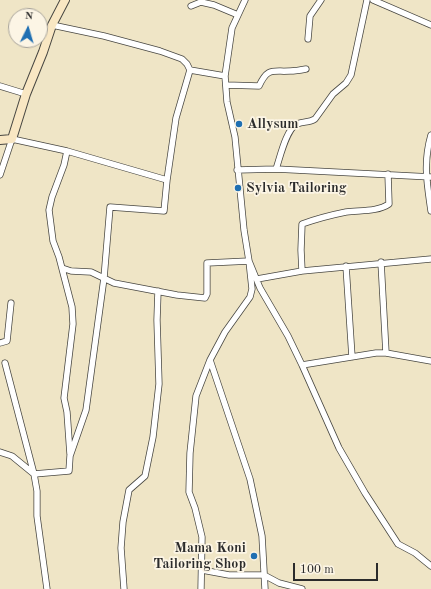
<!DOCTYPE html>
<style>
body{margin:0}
#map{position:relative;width:431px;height:589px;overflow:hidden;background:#efe5c6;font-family:"Old Standard TT",serif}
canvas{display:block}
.north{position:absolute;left:8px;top:8px;width:40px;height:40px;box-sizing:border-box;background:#fcf5e5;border:1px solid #a8a49b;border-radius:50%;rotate:5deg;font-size:11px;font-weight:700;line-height:16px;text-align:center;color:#2b2b2b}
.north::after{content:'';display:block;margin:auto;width:14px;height:18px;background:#1f6fb2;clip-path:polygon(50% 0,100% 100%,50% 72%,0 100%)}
.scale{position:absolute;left:293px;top:563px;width:85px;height:18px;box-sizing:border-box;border:2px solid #2b2b2b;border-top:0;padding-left:5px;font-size:12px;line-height:14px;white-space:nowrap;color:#2b2b2b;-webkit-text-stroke:3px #fcf5e5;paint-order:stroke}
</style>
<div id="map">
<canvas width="431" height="589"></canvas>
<div class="north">N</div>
<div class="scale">100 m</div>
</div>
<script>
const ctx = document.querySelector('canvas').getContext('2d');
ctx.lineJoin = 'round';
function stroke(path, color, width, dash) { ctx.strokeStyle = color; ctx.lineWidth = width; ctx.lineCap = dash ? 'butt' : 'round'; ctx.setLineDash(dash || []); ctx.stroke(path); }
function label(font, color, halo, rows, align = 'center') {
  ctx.font = font + ' "Old Standard TT",serif'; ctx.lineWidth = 3.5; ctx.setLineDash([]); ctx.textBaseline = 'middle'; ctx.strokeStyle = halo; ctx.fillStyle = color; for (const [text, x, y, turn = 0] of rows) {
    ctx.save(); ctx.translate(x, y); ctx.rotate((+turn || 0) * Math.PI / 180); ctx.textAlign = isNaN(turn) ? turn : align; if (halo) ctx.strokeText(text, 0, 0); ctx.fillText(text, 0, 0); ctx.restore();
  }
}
const street = new Path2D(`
 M373 0 431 25
 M191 6 201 2 214 5 238 15
 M52 25 104 36 160 51 182 59 187 64 190 70 225 76 227 102 235 137 244 230 249 261 260 288 288 336 302 365 339 448 365 493 398 544 415 553 431 566
 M308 39 310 16 321 0
 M225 76 232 28 245 0
 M226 85 259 86C268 67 272 72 290 71 295 71 301 70 306 69
 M0 86 26 94
 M431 135C423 163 427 183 431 211
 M67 151 64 165 52 197 49 210 53 241 59 257 72 307 73 324 64 398 67 412 70 454
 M276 169C280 158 286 129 297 124 303 121 309 123 315 119L333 94 346 83 351 75 367 0
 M237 170 276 169 431 177
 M0 175 12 139 67 151 167 180 176 118 190 70
 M381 262 386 353
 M346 266 352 357
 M62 268 71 271 91 272 114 283 177 295 205 298 207 294V263L249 261 252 289 250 297 225 332 210 360 196 396 190 453 189 492 195 508 202 537 201 589
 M302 271 301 250 302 224C316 219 331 215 346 212 360 210 377 212 389 204L388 174
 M257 279 302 271 431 259
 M0 343 7 341 11 303
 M210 360 250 479 262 536 265 589
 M5 363 34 474 37 491V516L47 589
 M302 365 376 353H386L431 361
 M0 452 12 456 34 474 69 471 70 456 86 410 104 278 110 207 164 211 167 180
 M202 570 229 575H264L279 583 302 589
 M124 589 121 548 123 522 129 490 145 476 153 437 159 384 157 320 158 291`);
const secondary = new Path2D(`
 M0 140 12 139 26 94 43 52 52 25 65 0`);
const markers = [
 [239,124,4,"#1f6fb2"],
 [238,188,4,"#1f6fb2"],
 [254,556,4,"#1f6fb2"]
];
const poiNames = [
 ["Allysum",247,124],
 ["Sylvia Tailoring",246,188],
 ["Mama Koni",246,548,"right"],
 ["Tailoring Shop",246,564,"right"]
];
stroke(street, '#484742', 7);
stroke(secondary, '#484742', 10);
stroke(street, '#fff', 5.5);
stroke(secondary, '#f9e7c3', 8);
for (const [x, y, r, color] of markers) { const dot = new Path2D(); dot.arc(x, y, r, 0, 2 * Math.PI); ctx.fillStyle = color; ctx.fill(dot); stroke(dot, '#fcf5e5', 1.5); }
label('bold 14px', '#2b2b2b', '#fcf5e5', poiNames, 'left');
</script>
